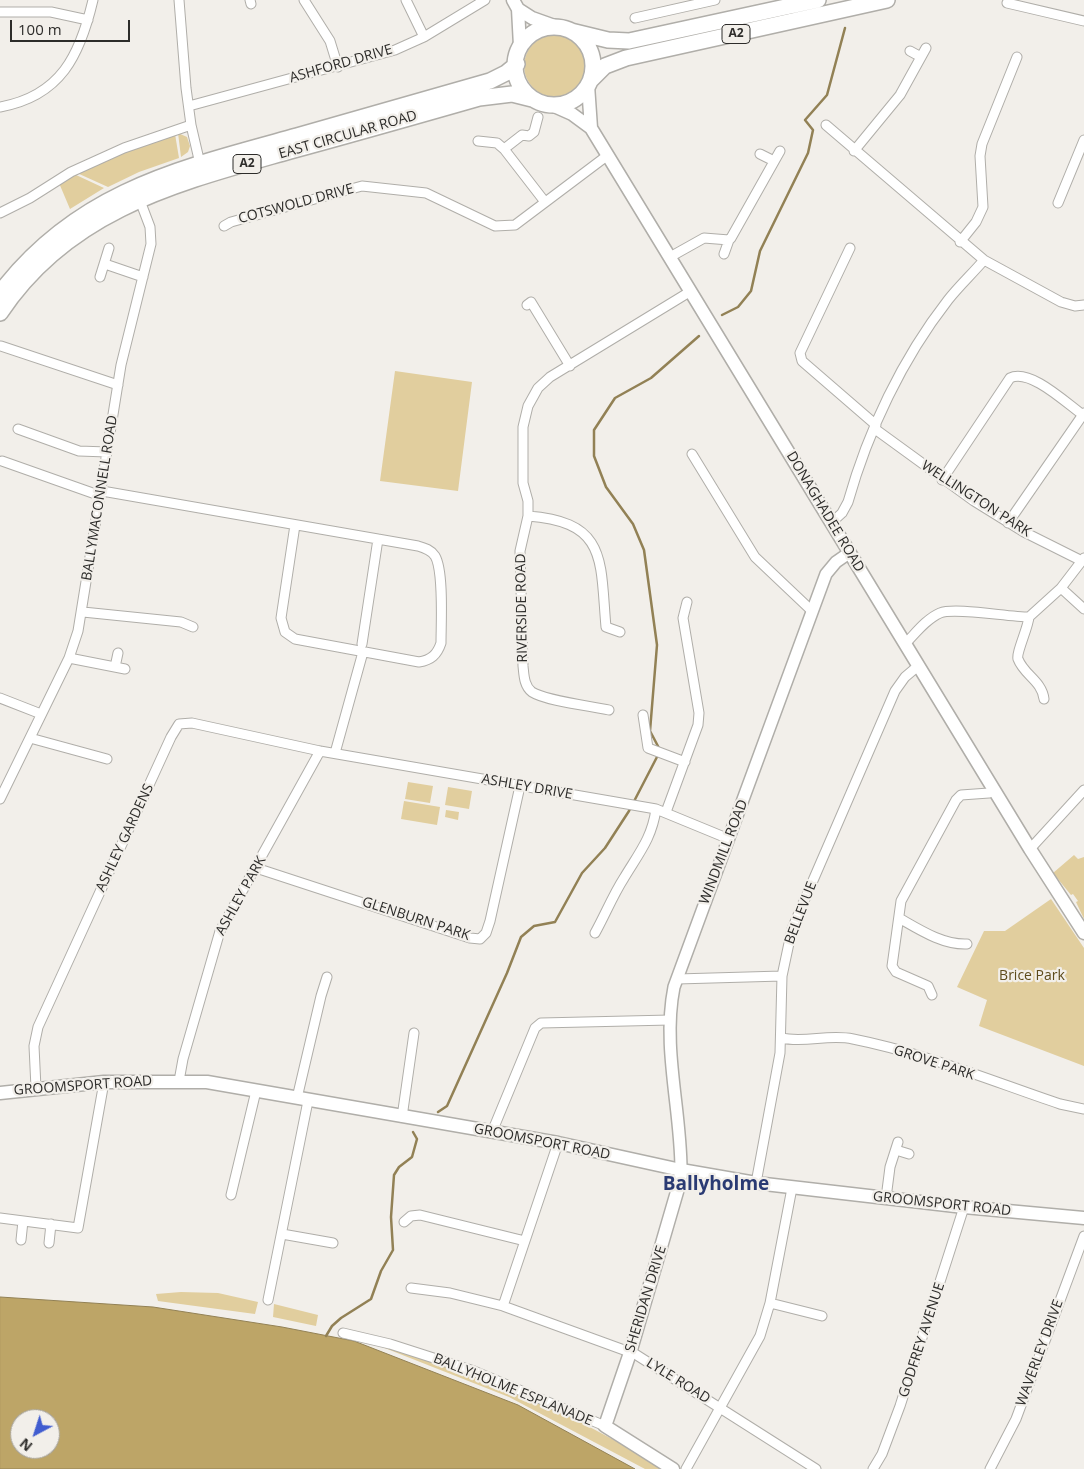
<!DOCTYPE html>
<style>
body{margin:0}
#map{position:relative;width:1084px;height:1469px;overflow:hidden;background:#f2efea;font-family:"Open Sans",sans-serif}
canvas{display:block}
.north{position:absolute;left:10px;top:1409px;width:50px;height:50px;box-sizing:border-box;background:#f2efea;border:1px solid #a3a19d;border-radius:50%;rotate:220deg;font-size:14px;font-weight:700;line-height:20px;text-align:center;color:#2d2c2a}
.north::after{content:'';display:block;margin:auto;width:18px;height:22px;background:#415dd0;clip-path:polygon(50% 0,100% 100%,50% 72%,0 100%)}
.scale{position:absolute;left:10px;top:20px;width:120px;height:22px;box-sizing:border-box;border:2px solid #2d2c2a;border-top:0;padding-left:6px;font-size:15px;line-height:18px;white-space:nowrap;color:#2d2c2a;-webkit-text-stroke:4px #f2efea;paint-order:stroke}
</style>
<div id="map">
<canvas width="1084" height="1469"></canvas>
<div class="north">N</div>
<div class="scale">100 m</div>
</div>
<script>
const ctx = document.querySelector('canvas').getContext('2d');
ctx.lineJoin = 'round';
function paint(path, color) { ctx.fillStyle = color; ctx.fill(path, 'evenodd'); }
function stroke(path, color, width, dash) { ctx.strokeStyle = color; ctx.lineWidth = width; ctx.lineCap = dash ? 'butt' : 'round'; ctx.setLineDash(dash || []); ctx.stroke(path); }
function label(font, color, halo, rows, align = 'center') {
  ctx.font = font + ' "Open Sans",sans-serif'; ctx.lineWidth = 4.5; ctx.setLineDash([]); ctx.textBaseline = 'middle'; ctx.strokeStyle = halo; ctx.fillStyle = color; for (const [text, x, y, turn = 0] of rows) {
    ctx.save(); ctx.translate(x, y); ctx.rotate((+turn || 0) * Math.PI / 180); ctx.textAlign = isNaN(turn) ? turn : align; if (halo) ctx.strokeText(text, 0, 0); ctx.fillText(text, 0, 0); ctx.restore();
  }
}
const green = new Path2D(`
 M524 66a31 31 0 1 1 62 0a31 31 0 1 1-62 0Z
 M178 133 187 137 190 146 188 152 181 157Z
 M175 134 179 158 139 172 108 187 77 173 118 155Z
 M74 174 104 188 70 209 59 183Z
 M395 371 472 382 458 491 380 481Z
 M408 782 433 786 430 803 405 799Z
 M448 787 472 791 469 809 445 805Z
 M404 801 440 807 437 825 401 819Z
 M446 810 459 812 458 820 445 817Z
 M1074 855 1078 859 1084 857V919L1076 902 1078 901 1073 894 1071 895 1053 873Z
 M1051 899 1084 948V1066L979 1026 987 1000 957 987 984 931H1005Z
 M181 1292 218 1293 258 1302 255 1314 158 1301 156 1294Z
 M274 1304 318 1315 316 1326 273 1317Z
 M377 1345C478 1371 575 1414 663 1469H645L509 1397Z`);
const water = new Path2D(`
 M0 1297 153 1307 282 1327 354 1341 518 1405 635 1469H0ZM20 1419H50V1449H20Z`);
const stream = new Path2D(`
 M722 315 738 307 751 291 760 251 808 153 813 130 805 120 827 95 845 28
 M660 750 650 731 657 645 644 550 633 524 606 487 594 456V430L615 398 651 378 699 336
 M438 1112 447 1106 507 973 521 937 534 926 555 922 582 873 605 848 629 811 658 755
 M326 1336 332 1326 341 1318 371 1299 381 1271 393 1250 391 1217 394 1175 399 1167 412 1157 417 1139 413 1132`);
const minor = new Path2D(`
 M179 0 186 88 191 125 201 168
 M250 0 251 4
 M304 0 330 41 338 67
 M406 0 424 37
 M1007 3 1084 21
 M0 12H51L88 20
 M635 18 715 0
 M910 51 921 57
 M189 106 395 50 424 37 485 0
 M0 107C61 96 80 55 93 0
 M826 125 984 260
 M478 141 497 143 504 149 545 202
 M504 149 522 135 529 136 534 132 538 117
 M854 151 900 95 926 48
 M760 154 774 161
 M1058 203 1084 140
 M0 213 30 198 71 172 124 148 191 125
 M224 226 231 222 362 186 426 193 495 226 515 225 608 155
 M960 242 976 222 983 207 980 156 982 144 1017 57
 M850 248 800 353 802 361 876 425
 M724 254 729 240
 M670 257 704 238 729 240 731 238 780 151
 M105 264 143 277
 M100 277 109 248
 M527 305 531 302 570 366
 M1 346 118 385
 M18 429 79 451 107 452
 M875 429 974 501 1024 532 1082 561
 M692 454 755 557 812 611
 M2 461 101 496
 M942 480 1010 378C1030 368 1066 403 1083 415
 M102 491 418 546C425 548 431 550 435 556 444 571 441 624 441 643 437 655 431 660 419 662L295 639 285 632 281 618 295 525
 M528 516C608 522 600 561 606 627L620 632
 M831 523 842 513 848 502C868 431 902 359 948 300 959 286 972 274 984 260L1061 302 1075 306 1084 305
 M1008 523 1084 413
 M1061 588 1084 609
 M83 612 181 622 193 627
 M1029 617C1028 628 1016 653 1018 659 1024 675 1042 681 1044 699
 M362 644 378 539
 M905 644C915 634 926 619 940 613 955 607 1008 617 1029 617L1061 588 1084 558
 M69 658 125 669
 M115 667 118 653
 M0 698 41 714
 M609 710C591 706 546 701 532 692 524 686 524 675 523 666L520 551 528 516V501L523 483V427L528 406 538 388 550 377 691 291
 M643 715 648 748 685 762
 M30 738 107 759
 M335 753 363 652
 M0 799 69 658 78 631 121 365 151 244 150 227 139 198
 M666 812 698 725 699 713 683 618 687 602
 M1030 849 1084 790
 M256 868 470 938 480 939 486 933 490 921 520 786
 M899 918C920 930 943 945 967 944
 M595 933C605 915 613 895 624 878 639 853 652 838 656 809
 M677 979 782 976
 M932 995 928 986 896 972 892 966 901 901 956 800 961 795 989 793 995 791
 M781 1038C805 1043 829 1034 853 1039 924 1053 992 1081 1060 1104L1084 1109
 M179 1081 183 1059 220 931 320 751
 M36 1088 34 1046 38 1027 171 737 179 724 192 723 320 751 656 809 729 839
 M297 1098 321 996 327 977
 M402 1117 414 1033
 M492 1132 535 1028 541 1023 670 1020
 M896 1150 909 1154
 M756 1183 780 1053 782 976 792 929 895 691 905 677 918 666
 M231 1195 256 1091
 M886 1198 890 1167 898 1142
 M0 1218 78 1228 104 1082
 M404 1222 411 1216 420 1215 525 1241
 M282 1234 333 1243
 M21 1240 23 1221
 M49 1243 51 1224
 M411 1288 450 1293 503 1306 635 1354 816 1469
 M268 1300 308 1101
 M770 1303 822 1316
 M503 1306 558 1143
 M343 1333 390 1344 474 1371 605 1426
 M686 1469 760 1336 770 1303 792 1188
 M873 1469 882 1454 900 1406 964 1207
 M990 1469 1016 1419 1084 1236`);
const tertiary = new Path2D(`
 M681 1170C681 1109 662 1047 674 987L826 574 836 562 849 553`);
const secondary = new Path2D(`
 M513 0 518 9 520 46
 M518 9 532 18 560 28
 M588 85 591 128
 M554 106 572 114 591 128 1030 849 1084 933
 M0 1093 104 1082H207L558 1143 681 1170 756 1183 964 1207 1084 1218
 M673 1469 605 1426 630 1353 679 1185 681 1170`);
const trunk = new Path2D(`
 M515 66a39 39 0 1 1 78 0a39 39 0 1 1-78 0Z
 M571 31 608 40 629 41 818 0
 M591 80 605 66 626 58 887 0
 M0 293C77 191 181 168 297 136 362 118 426 99 490 81L506 73 517 64
 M0 313C69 209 178 183 290 151 353 134 416 116 479 98L512 94 532 99`);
const shields = [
 [736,34,28],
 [247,164,28]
];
const shieldNames = [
 ["A2",736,34],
 ["A2",247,164]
];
const streetNames = [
 ["ASHFORD DRIVE",341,64,-16],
 ["EAST CIRCULAR ROAD",348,135,-16],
 ["COTSWOLD DRIVE",296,204,-15],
 ["BALLYMACONNELL ROAD",100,498,-81],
 ["WELLINGTON PARK",976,499,33],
 ["DONAGHADEE ROAD",825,512,59],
 ["RIVERSIDE ROAD",522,608,-91],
 ["ASHLEY DRIVE",527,787,10],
 ["ASHLEY GARDENS",125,838,-65],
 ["WINDMILL ROAD",724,852,-69],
 ["ASHLEY PARK",241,896,-61],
 ["BELLEVUE",801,913,-69],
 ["GLENBURN PARK",416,919,18],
 ["GROVE PARK",934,1063,18],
 ["GROOMSPORT ROAD",83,1086,-4],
 ["GROOMSPORT ROAD",542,1142,11],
 ["GROOMSPORT ROAD",942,1204,6],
 ["SHERIDAN DRIVE",646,1299,-73],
 ["GODFREY AVENUE",922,1340,-72],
 ["WAVERLEY DRIVE",1040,1353,-70],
 ["LYLE ROAD",678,1381,32],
 ["BALLYHOLME ESPLANADE",513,1390,22]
];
const parkNames = [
 ["Brice Park",1032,976]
];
const districtNames = [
 ["Ballyholme",716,1185]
];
paint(green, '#e1ce9e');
paint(water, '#bda567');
stroke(water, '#928155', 1);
stroke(stream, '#928155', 2.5);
stroke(minor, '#b0aea9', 11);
stroke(tertiary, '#b0aea9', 14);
stroke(secondary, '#b0aea9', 15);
stroke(trunk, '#b0aea9', 18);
stroke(minor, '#fff', 9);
stroke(tertiary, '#fff', 11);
stroke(secondary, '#fff', 12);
stroke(trunk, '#fff', 15);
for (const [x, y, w] of shields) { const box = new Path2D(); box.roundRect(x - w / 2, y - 9.5, w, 19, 4); ctx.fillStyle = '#f2efea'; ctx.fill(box); stroke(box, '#2d2c2a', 1); }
label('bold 12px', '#2d2c2a', null, shieldNames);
label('14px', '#2d2c2a', '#f2efea', streetNames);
label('14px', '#5d4b1b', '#f2efea', parkNames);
label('bold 19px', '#2a3a73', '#f2efea', districtNames);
</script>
